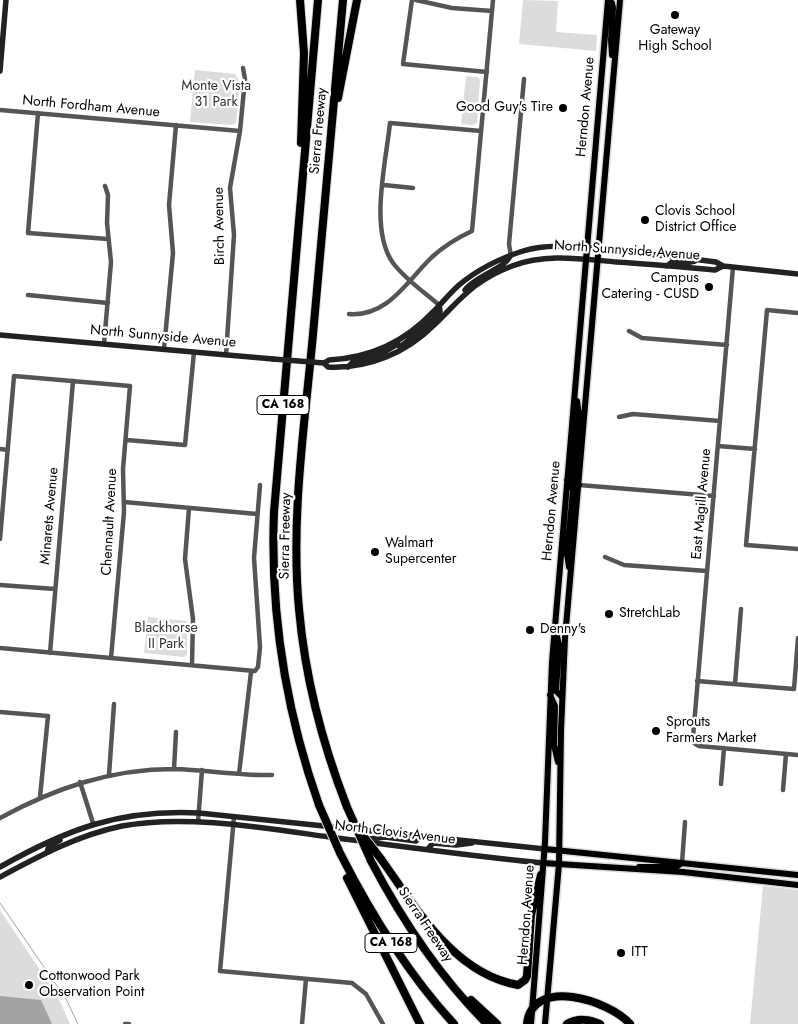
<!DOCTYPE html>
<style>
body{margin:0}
canvas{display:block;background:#fff}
</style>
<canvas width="798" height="1024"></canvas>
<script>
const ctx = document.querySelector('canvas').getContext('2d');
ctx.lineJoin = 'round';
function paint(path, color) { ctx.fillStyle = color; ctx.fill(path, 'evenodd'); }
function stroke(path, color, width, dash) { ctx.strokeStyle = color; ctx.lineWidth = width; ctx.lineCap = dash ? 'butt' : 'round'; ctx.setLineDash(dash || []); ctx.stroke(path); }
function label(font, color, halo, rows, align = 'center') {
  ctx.font = font + ' Jost,sans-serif'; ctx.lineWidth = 4.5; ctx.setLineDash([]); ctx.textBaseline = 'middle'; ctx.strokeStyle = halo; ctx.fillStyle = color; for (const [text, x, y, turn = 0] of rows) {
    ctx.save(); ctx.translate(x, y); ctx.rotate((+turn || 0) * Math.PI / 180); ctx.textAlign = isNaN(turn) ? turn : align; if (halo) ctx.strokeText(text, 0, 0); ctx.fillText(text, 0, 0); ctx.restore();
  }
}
const green = new Path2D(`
 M523 0 558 1 556 32 597 35 596 51 519 44Z
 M195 70 235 74 240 83 236 123 232 125 190 122Z
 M466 76 478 77 480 80 477 123 473 125 461 124Z
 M148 617 187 621V654L184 657 144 653Z
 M763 886 798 890V1024H750Z
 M0 910 58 997 70 1024H0Z`);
const water = new Path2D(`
 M0 996 41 1000 52 1024H0Z`);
const stream = new Path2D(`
 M0 903 66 999 78 1024`);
const street = new Path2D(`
 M412 0 403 64 487 72
 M416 0 452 8 492 11
 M0 110 240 131
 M38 113 28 233 108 239
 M384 185 413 188
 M511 256 509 244 524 79
 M733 267 693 737 694 743 699 746 798 755
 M28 295 108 303
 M439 305C424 292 405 279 393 263 369 230 386 162 390 123L481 131
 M798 313 767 310 746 545 798 549
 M349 314C388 317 407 281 432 257 444 246 457 238 472 231L493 0
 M629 331 642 338 727 345
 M104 344 111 262 107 223 108 195 105 186
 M164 349 173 253 169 205 176 125
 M226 355 234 235 230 188 240 131 245 79 243 68
 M619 417 633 414 720 421
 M127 440 185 445 194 352
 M718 446 755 449
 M0 449 8 450
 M579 485 714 496
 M124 502 257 514
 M189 508 185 559 193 619 192 665
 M0 539 14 376 130 386 123 469 124 512 111 658
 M605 557 624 565 707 571
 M0 585 55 589
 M0 648 255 671 258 667 260 647 254 558 260 485
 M50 653 73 381
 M697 681 794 689 798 638
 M735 684 741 609
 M0 712 48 716 40 797
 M174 769 176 732
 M239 774 251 672
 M109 775 114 704
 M80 782 93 823
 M721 784 724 748
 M783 790 786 754
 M234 817 220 971 352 983 366 994 383 1024
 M0 818C55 788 111 769 174 769 207 770 240 776 272 775
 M198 822 202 770
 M682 863 685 822
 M125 1024H129
 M302 1024 306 979`);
const secondary = new Path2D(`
 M0 71 6 0
 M667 266 673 261 686 263 695 261
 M465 290C475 276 506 268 510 256
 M0 335 273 359
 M400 347 434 319 440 311 439 305
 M324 363 329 360C369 358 405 342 433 312 442 303 450 293 459 285 477 270 501 258 523 251 549 243 576 247 602 249 641 253 678 257 716 262L723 266 798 274
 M324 363 328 367C368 369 406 353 434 325 462 298 473 281 512 266 546 253 581 259 617 262 650 264 682 267 715 270L723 266
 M348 367 352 363 381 354 398 344
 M369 839 385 837 416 841 422 835
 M428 849 433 843 456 845 472 843
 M47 852 49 846 60 840
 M0 867C67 829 120 809 199 813L545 849
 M0 877C39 856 78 835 122 826 185 814 265 828 329 837 400 846 471 856 543 863`);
const primary = new Path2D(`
 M608 1 612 3 613 8 611 40 612 55
 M577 401 579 415 573 479 579 485
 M567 480 572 485 573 491 567 554 569 567
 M556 632 559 645 556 691 562 697
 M550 695 555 706 554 745 558 762
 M545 849 798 875
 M543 863 683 872 798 885
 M639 867H676L682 863
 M531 1024 545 842 552 662 608 0
 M545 1024 559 864 561 730 565 638 620 0`);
const highway = new Path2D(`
 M300 0 304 53 301 143
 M318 0 274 512C270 613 285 709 319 805
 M343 0C333 108 324 215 314 323 306 417 290 514 299 609 305 677 322 743 347 807
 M338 98 357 0
 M340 853C371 914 407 973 454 1024
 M381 859C416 908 454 974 518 985L525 980 527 976 531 915 541 875
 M371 861C402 920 440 977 487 1024
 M347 878 420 1024
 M471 1000 497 1024
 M527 1024C532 976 609 1000 630 1024
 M567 1024C577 1018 590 1019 600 1024`);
const secondaryBridge = new Path2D(`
 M273 359 324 363`);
const highwayBridge = new Path2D(`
 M319 805 340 853
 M347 807 371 861
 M364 837 381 859`);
const markers = [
 [675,15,5,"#000"],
 [563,108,5,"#000"],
 [645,220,5,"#000"],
 [709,287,5,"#000"],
 [375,552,5,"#000"],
 [609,614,5,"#000"],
 [530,630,5,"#000"],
 [656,731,5,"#000"],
 [621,953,5,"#000"],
 [29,985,5,"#000"]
];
const shields = [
 [283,405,52],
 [391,943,52]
];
const shieldNames = [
 ["CA 168",283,405],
 ["CA 168",391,943]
];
const poiNames = [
 ["Gateway",675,31,"center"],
 ["High School",675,47,"center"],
 ["Good Guy's Tire",553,108,"right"],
 ["Clovis School",655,212],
 ["District Office",655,228],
 ["Campus",699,279,"right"],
 ["Catering - CUSD",699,295,"right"],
 ["Walmart",385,544],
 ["Supercenter",385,560],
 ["StretchLab",619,614],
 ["Denny's",540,630],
 ["Sprouts",666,723],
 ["Farmers Market",666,739],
 ["ITT",631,953],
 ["Cottonwood Park",39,977],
 ["Observation Point",39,993]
];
const parkNames = [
 ["Monte Vista",216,87],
 ["31 Park",216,103],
 ["Blackhorse",166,629],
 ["II Park",166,645]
];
const streetNames = [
 ["North Fordham Avenue",91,107,5],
 ["Herndon Avenue",586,107,-85],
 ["Sierra Freeway",319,131,-85],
 ["Birch Avenue",220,226,-91],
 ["North Sunnyside Avenue",627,251,4],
 ["North Sunnyside Avenue",163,337,5],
 ["East Magill Avenue",702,504,-85],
 ["Herndon Avenue",552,511,-85],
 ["Minarets Avenue",50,516,-85],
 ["Chennault Avenue",110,522,-87],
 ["Sierra Freeway",286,536,-89],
 ["North Clovis Avenue",395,833,7],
 ["Herndon Avenue",527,915,-86],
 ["Sierra Freeway",425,925,56]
];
paint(green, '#dcdcdc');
paint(water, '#a3a3a3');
stroke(stream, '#a3a3a3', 1);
stroke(primary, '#dbdbdb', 9);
stroke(highway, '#dbdbdb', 10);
stroke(street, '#555', 4.5);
stroke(secondary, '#222', 5.5);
stroke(primary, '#000', 6);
stroke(highway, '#000', 8);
stroke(highwayBridge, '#dbdbdb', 10, []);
stroke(secondaryBridge, '#222', 5.5);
stroke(highwayBridge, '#000', 8);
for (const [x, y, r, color] of markers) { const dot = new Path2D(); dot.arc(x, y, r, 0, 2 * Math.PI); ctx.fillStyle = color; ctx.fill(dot); stroke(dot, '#fff', 2); }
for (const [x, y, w] of shields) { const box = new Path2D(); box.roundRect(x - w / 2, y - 9.5, w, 19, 4); ctx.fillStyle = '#fff'; ctx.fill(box); stroke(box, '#000', 1); }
label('bold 12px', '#000', null, shieldNames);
label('14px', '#000', '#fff', poiNames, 'left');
label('14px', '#333', '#fff', parkNames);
label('14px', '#000', '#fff', streetNames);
</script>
